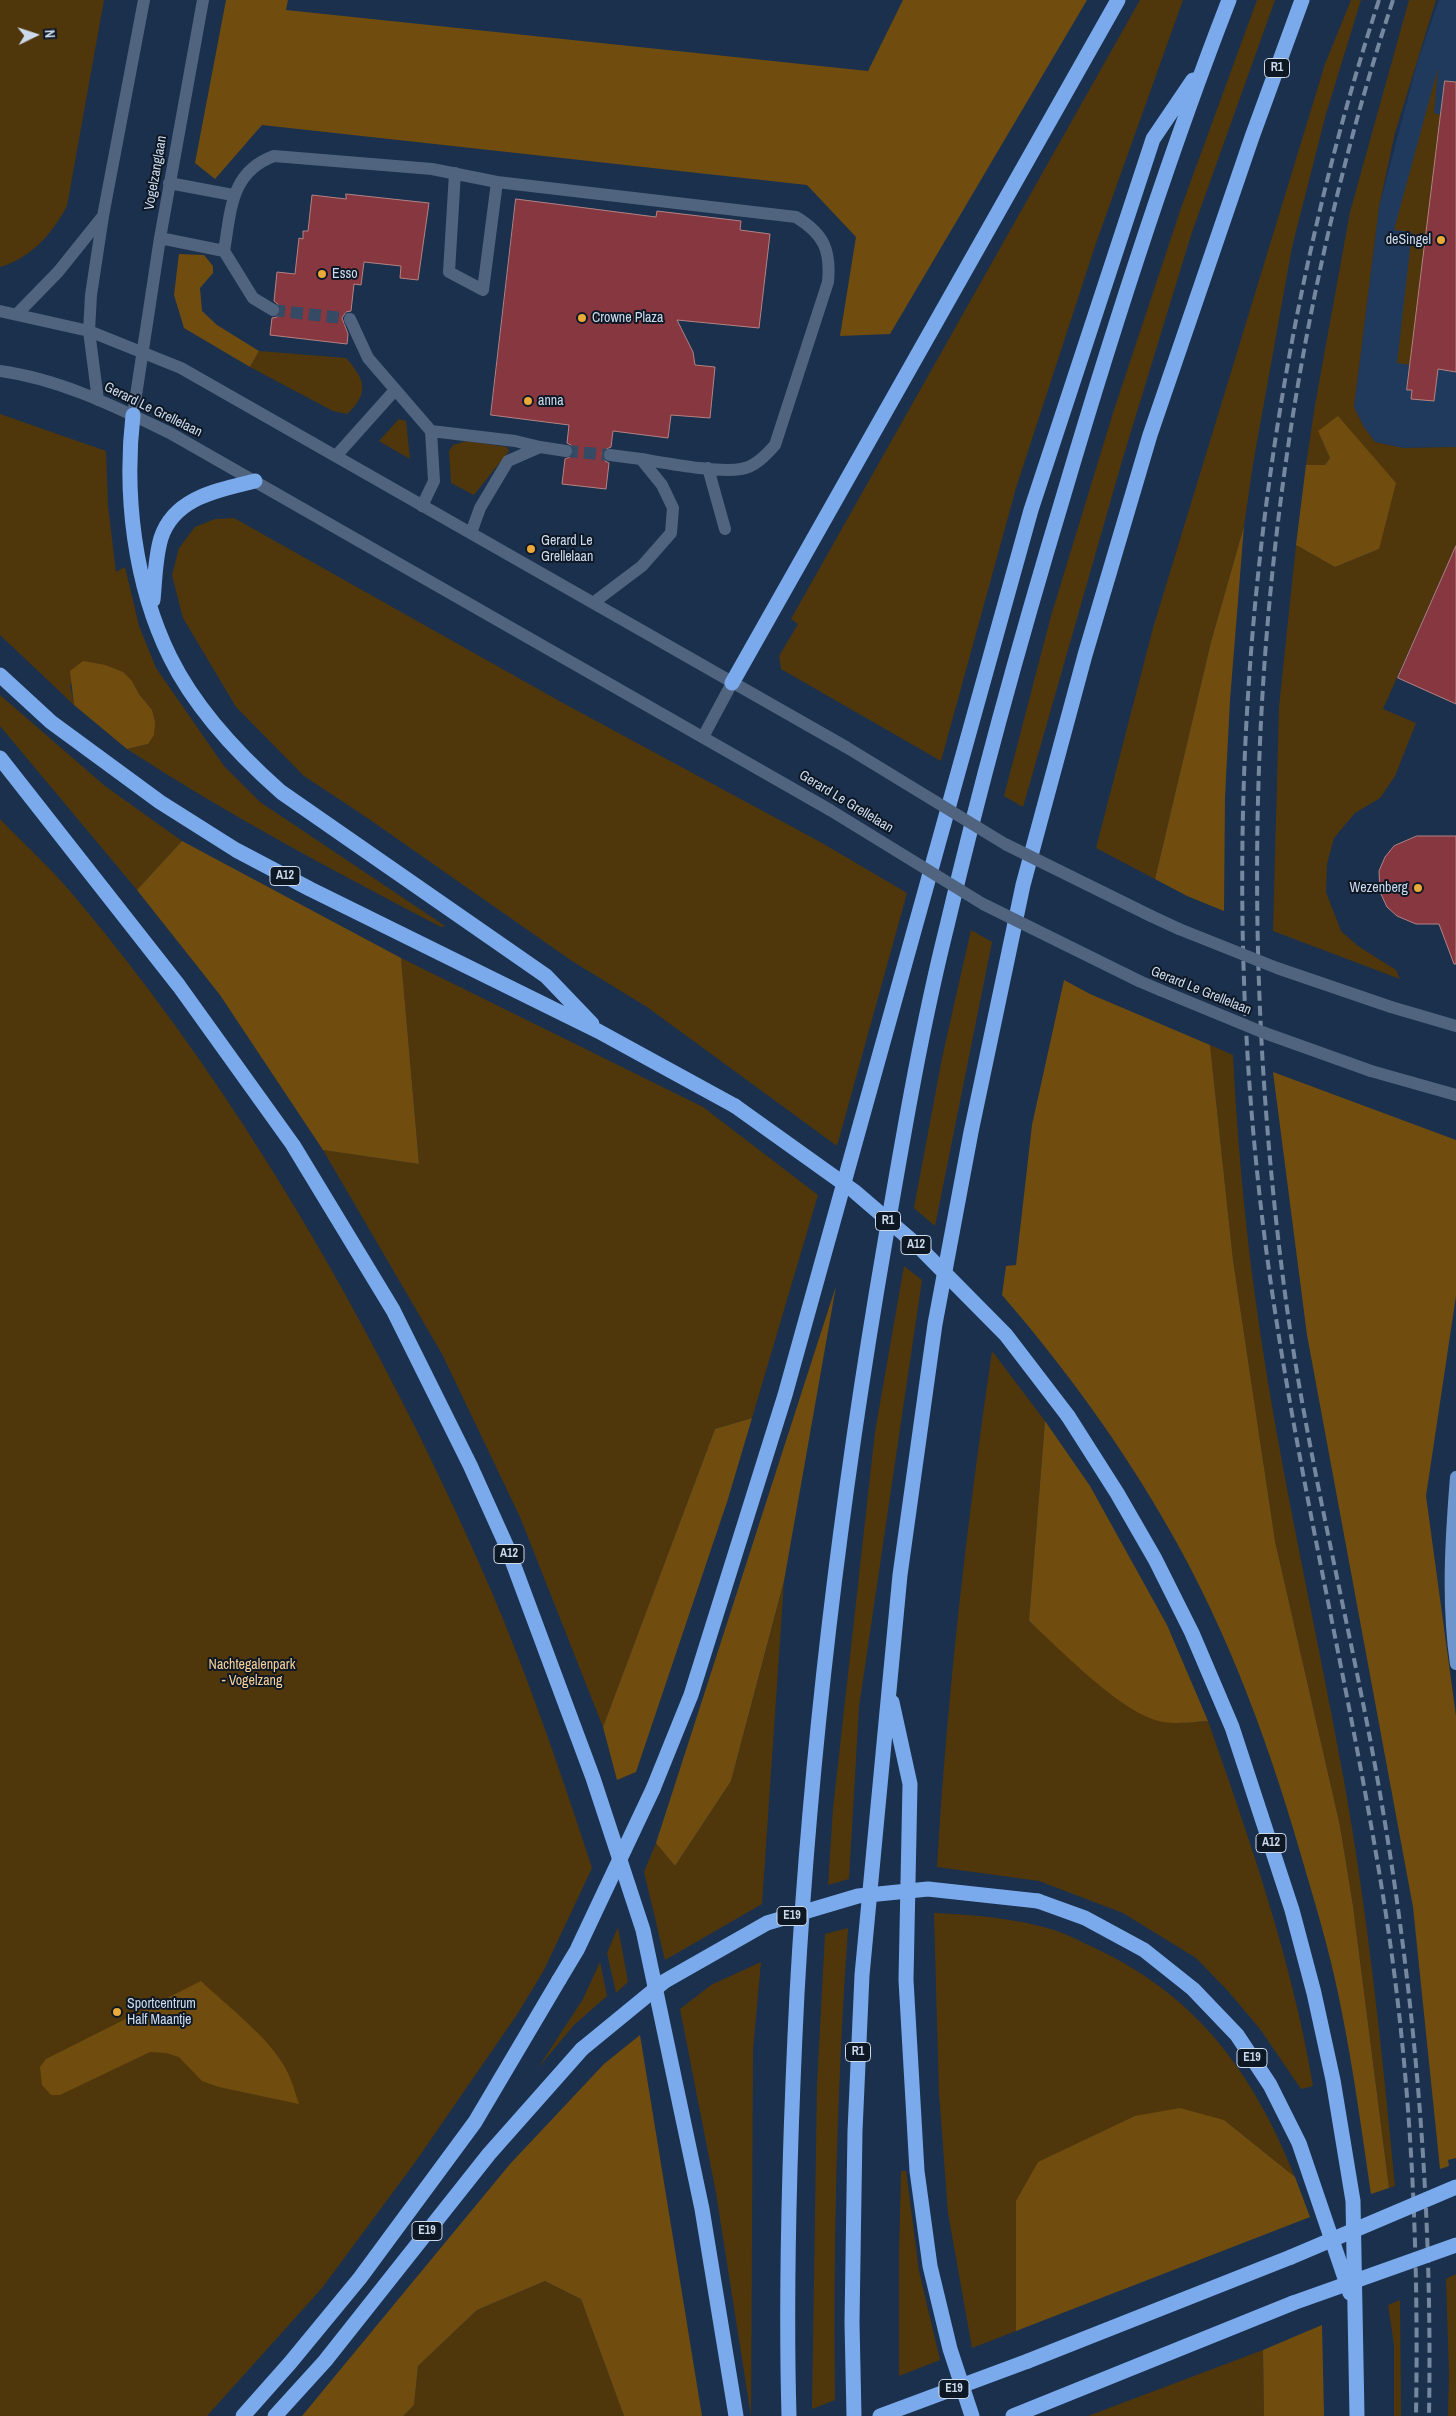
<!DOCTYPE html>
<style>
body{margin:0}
#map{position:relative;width:1456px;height:2416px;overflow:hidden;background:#1a304d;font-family:"Archivo Narrow",sans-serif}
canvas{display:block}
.north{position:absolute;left:10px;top:10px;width:50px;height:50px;-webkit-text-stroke:4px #0e1825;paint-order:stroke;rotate:86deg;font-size:14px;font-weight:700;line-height:20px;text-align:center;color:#ccdaec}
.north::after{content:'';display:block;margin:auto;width:18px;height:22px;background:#ccdaec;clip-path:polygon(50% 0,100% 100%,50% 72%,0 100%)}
</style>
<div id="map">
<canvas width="1456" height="2416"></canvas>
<div class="north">N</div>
</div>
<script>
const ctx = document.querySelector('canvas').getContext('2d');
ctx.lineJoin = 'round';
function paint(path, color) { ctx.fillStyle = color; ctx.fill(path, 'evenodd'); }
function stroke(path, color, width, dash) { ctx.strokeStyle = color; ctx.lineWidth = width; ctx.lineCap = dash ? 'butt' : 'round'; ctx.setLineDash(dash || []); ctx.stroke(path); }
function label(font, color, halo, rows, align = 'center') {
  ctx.font = font + ' "Archivo Narrow",sans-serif'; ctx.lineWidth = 4; ctx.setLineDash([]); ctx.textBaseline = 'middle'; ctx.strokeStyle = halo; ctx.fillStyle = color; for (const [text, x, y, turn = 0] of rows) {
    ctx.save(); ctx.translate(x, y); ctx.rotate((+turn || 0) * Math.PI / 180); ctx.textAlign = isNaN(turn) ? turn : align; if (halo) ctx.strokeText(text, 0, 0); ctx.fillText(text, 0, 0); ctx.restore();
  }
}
const built = new Path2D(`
 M1439 0H1456V447L1403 448 1375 442 1364 427 1354 407 1379 207 1418 60Z`);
const green = new Path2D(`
 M0 0H104L67 206C52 234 31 258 0 267Z
 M1140 0H1183L1096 243 1016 488 941 761 781 669 779 656 798 624 791 619Z
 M1257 0H1275L1191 235 1122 461 1023 807 1004 796 1051 616 1113 413 1181 208Z
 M1351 0H1361L1326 114 1292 247 1253 464 1244 526 1211 642 1155 879 1096 848 1153 628 1325 64Z
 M1409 0H1436L1395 133 1379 207 1354 407 1364 427 1375 442 1403 448 1456 447V545L1383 709 1416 723 1395 776 1380 798 1355 813 1334 838 1327 864 1326 892 1341 931 1358 946 1396 970 1400 979 1273 931 1279 707 1296 545 1335 567 1379 549 1318 431 1330 458 1325 465H1306L1315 405 1350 212Z
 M1438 68 1434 113 1441 115 1411 365 1397 363 1412 232 1394 230Z
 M259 351 346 358C365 379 370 393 347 414L333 411 250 367Z
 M0 414 106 451 108 506 116 572 125 567 139 626 156 668 224 766 260 802 445 926 441 927C334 871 228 815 127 749L148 744 152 710 139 694 132 681 70 684 74 705 0 635Z
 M399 419 406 421 410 459 379 441Z
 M467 441 507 447 509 451 474 495 451 483 449 451 453 445Z
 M234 518 561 702 822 843 907 893 837 1146 647 1007 572 961 366 817 304 776 236 707 183 618 172 575 179 548 195 527 215 519Z
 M0 695 105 786 182 841 137 890 0 726Z
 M0 819C27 847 56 873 80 903 216 1066 326 1247 420 1437 454 1507 487 1577 515 1649 543 1721 568 1794 592 1868L544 1970 518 2013 416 2161 322 2288 207 2416H0Z
 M971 930 992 942 935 1226 914 1208 942 1058Z
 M401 958 703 1107 818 1195 752 1418 715 1429 603 1727 520 1517 442 1354 323 1150 419 1164Z
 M1210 1045 1233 1055C1237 1135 1244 1216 1255 1296 1277 1459 1315 1620 1344 1781 1368 1915 1382 2051 1395 2186L1389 2188 1353 1906 1340 1826 1275 1541 1233 1260Z
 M904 1266 922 1280 859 1707 849 1879 828 1885 833 1809 875 1432Z
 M992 1351 1045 1421 1029 1622 1180 1723 1208 1721C1250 1841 1292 1960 1313 2086L1301 2089 1260 2029 1228 1991 1196 1958 1123 1913 1039 1881 937 1867C947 1694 967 1522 992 1351Z
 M784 1582 762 1904 665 1960 644 1872 656 1843 675 1866 731 1781Z
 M934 1913C974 1915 1015 1918 1054 1930 1069 1935 1084 1943 1099 1950 1200 1999 1254 2075 1295 2177L1224 2120 1016 2201V2331L972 2348 948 2213 939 2093Z
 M618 1927 628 1982 616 1993 607 1953Z
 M848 1928C837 2085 833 2242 835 2400L812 2409 817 2084 825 1934Z
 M600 1962 607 1996 574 2025 538 2068 583 1999Z
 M761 1962 753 2050 751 2416 716 2193 680 2009 711 1985Z
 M901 2171H906L919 2271 940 2360 899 2376V2255Z
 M1456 2274V2416H1448L1449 2372 1446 2279Z
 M545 2281 581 2299 624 2416H403L414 2405 418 2366 477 2310Z
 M1400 2300 1401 2416H1394V2345L1388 2305Z
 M1263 2350 1264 2416H1088Z`);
const forest = new Path2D(`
 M226 0H288L286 10 868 71 903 0H1087L890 334 840 336 856 237 807 185 262 125 215 179 195 163Z
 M179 254 204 255 213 266V273L200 288 202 311 217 325 259 351 250 367 184 328 174 295Z
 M1338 416 1396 483 1379 549 1335 567 1296 545 1306 465H1325L1330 458 1318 431Z
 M1244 526 1230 700 1225 797 1224 911 1187 896 1155 879 1211 642Z
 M83 661 105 665 123 672 132 681 139 694 152 710 155 722 154 735 148 744 127 749 74 705 70 671Z
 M182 841 401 958 419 1164 323 1150 220 995 137 890Z
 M1064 980 1090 994 1210 1045 1233 1260 1275 1541 1340 1826 1353 1906 1389 2188 1371 2194C1362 2133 1354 2073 1342 2013 1333 1964 1319 1916 1305 1869 1272 1752 1230 1635 1169 1529 1122 1446 1065 1368 1002 1295L1006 1266 1016 1265 1032 1125Z
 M1273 1072 1456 1140V1296L1426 1496 1456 1716V2158L1448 2160 1449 2166 1440 2169 1413 1907 1307 1335Z
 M836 1286 784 1581 731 1781 675 1866 656 1843Z
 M752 1418 728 1499 636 1772 617 1780 603 1727 715 1429Z
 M1045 1421 1090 1486 1167 1625 1208 1721C1192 1722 1174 1725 1159 1721 1119 1711 1061 1650 1029 1621Z
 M201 1981C225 2004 264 2034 281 2061 290 2074 294 2089 299 2104L219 2087 202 2081 179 2057 166 2053 150 2052 60 2095H51L42 2085 40 2067 46 2059Z
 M640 2035 702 2416H624L581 2299 545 2281 477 2310 418 2366 414 2405 403 2416H302L510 2164 604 2064Z
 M1180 2108 1224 2120 1295 2177 1310 2217 1016 2331V2201L1038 2162 1135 2116Z
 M1322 2325 1324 2416H1264L1263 2350Z`);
const building = new Path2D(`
 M1445 81 1456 82V372L1438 369 1434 401 1411 399 1412 390H1407Z
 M346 194 429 203 418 280 400 278 401 266 364 262 361 285 354 284 351 311 346 312 342 318 348 334 347 344 270 335 272 318 277 317 281 311 280 306 274 301 277 272 295 274 299 238 303 239V231H308L312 195 346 199Z
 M516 199 656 217 657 211 741 221 740 230 770 234 759 328 677 320 693 352 695 365 715 367 710 418 671 415 668 438 613 431 611 447 604 450 602 454 605 461 609 463 606 489 562 484 565 459 572 456 574 452 571 445 567 443 569 425 491 415Z
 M1456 546V704L1398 678Z
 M1417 836H1456V964H1454L1439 924H1416L1397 916 1387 907 1380 892 1379 871 1385 857 1394 846Z`);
const minorTunnel = new Path2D(`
 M273 310 350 319
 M566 451 610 455`);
const minor = new Path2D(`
 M455 173 449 272 483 290 497 182
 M169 183 233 195
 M160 238 224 251
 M273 310 253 298 224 251C231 211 230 172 274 156L432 169 497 182 796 217C824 234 831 250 828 282L775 445C766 455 755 467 741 469 717 473 666 463 641 459
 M0 311 89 331 181 368 846 747
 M18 313 58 272 103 216
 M350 319 368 358 431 431 434 481 422 506
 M0 371C60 379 116 407 170 433L830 810
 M98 400 89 331 91 295 103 216 144 0
 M133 415 160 238 203 0
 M431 431 515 441 540 447
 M336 456 395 390
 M708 468 725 529
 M471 533 480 508 508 461 540 447 566 451
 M593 603 642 566 671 533 673 508 662 485 641 459 610 455
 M703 737 732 683
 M1151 916 1179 929
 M1139 981 1160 990
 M1391 1007 1456 1026
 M1371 1071 1456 1095`);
const major = new Path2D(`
 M1456 1477C1451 1539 1447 1603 1456 1664`);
const highway = new Path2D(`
 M133 415C124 494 134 584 170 657 195 708 238 754 281 792L546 976 592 1024
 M153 600C155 580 155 558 161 538 174 497 219 490 255 481
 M0 675 51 722 160 802 236 850 310 889 598 1031 735 1106
 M732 683 1118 0
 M0 758 179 986 293 1145 393 1310 470 1465 507 1547 593 1778 643 1930 702 2209 736 2416
 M1068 1416 1117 1493 1155 1559 1192 1633 1232 1727 1292 1910 1314 1993 1333 2080 1353 2201 1357 2416
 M892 1702 910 1784 906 1980 917 2171 930 2266 950 2349 972 2416
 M653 1789 691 1695 785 1395 1031 510 1153 139 1193 80
 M1038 1901 1085 1918 1144 1950 1193 1989 1237 2035 1270 2085 1299 2143 1350 2293
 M1028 2361 1291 2257
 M243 2416 290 2363 360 2278 475 2122 559 1980
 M275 2416 325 2361 489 2154 582 2049
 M789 2416C785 2276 790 2134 797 1994 811 1742 842 1491 885 1242 903 1137 921 1030 947 926 981 781 1021 637 1064 494 1113 328 1166 162 1229 0
 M854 2416 852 2322 855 2131 862 1975 900 1575 935 1324 971 1132 1023 885 1085 655 1150 435 1252 137 1302 0
 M1013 2416 1293 2303`);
const rail = new Path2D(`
 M1379 0C1245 410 1209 872 1273 1298 1303 1501 1352 1700 1384 1902 1411 2071 1419 2245 1416 2416
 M1393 0C1257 414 1228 856 1284 1286 1304 1440 1342 1592 1371 1744 1413 1966 1433 2191 1429 2416`);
const minorBridge = new Path2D(`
 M846 747 1005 844 1151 916
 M830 810 983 904 1139 981
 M1179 929 1277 968 1391 1007
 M1160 990 1262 1032 1371 1071`);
const highwayBridge = new Path2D(`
 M735 1106 854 1191 918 1246 1006 1335 1068 1416
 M559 1980 577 1950 653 1789
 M582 2049 665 1981 767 1923 858 1896 928 1889 1038 1901
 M1291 2257 1456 2187
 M1293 2303 1456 2245
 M880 2416 1028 2361`);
const markers = [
 [1441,240,5,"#eba939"],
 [322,274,5,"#eba939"],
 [582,318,5,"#eba939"],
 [528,401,5,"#eba939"],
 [531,549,5,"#eba939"],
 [1418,888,5,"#eba939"],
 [117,2012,5,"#eba939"]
];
const shields = [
 [1277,68,25],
 [285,876,30],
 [888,1221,25],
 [916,1245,30],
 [509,1554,30],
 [1271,1843,30],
 [792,1916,30],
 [858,2052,25],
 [1252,2058,30],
 [427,2231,30],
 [954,2389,30]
];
const shieldNames = [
 ["R1",1277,68],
 ["A12",285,876],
 ["R1",888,1221],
 ["A12",916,1245],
 ["A12",509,1554],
 ["A12",1271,1843],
 ["E19",792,1916],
 ["R1",858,2052],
 ["E19",1252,2058],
 ["E19",427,2231],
 ["E19",954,2389]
];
const streetNames = [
 ["Vogelzanglaan",156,173,-80],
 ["Gerard Le Grellelaan",153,410,26],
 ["Gerard Le Grellelaan",846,802,31],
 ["Gerard Le Grellelaan",1201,991,22]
];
const poiNames = [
 ["deSingel",1431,240,"right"],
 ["Esso",332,274],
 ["Crowne Plaza",592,318],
 ["anna",538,401],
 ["Gerard Le",541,541],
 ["Grellelaan",541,557],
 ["Wezenberg",1408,888,"right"],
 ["Sportcentrum",127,2004],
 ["Half Maantje",127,2020]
];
const parkNames = [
 ["Nachtegalenpark",252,1665],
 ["- Vogelzang",252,1681]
];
paint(built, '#203a5d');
paint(green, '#50370b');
paint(forest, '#704d0e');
paint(building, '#87373f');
stroke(building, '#b38384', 1);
stroke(minorTunnel, '#354a65', 12, [12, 6]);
stroke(minor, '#50647f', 12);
stroke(major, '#6e96cd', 12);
stroke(highway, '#7aaaec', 15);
stroke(rail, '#76889f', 4, [10, 5]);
stroke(minorBridge, '#50647f', 12);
stroke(highwayBridge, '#7aaaec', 15);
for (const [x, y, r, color] of markers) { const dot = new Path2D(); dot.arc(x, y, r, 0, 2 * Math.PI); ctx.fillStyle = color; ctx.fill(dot); stroke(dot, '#0e1825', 2); }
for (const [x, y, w] of shields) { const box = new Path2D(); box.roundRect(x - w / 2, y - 9.5, w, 19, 4); ctx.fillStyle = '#0e1825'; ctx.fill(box); stroke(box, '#ccdaec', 1); }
label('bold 12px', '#ccdaec', null, shieldNames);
label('14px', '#ccdaec', '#0e1825', streetNames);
label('14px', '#ccdaec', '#0e1825', poiNames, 'left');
label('14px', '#f6cf97', '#0e1825', parkNames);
</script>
